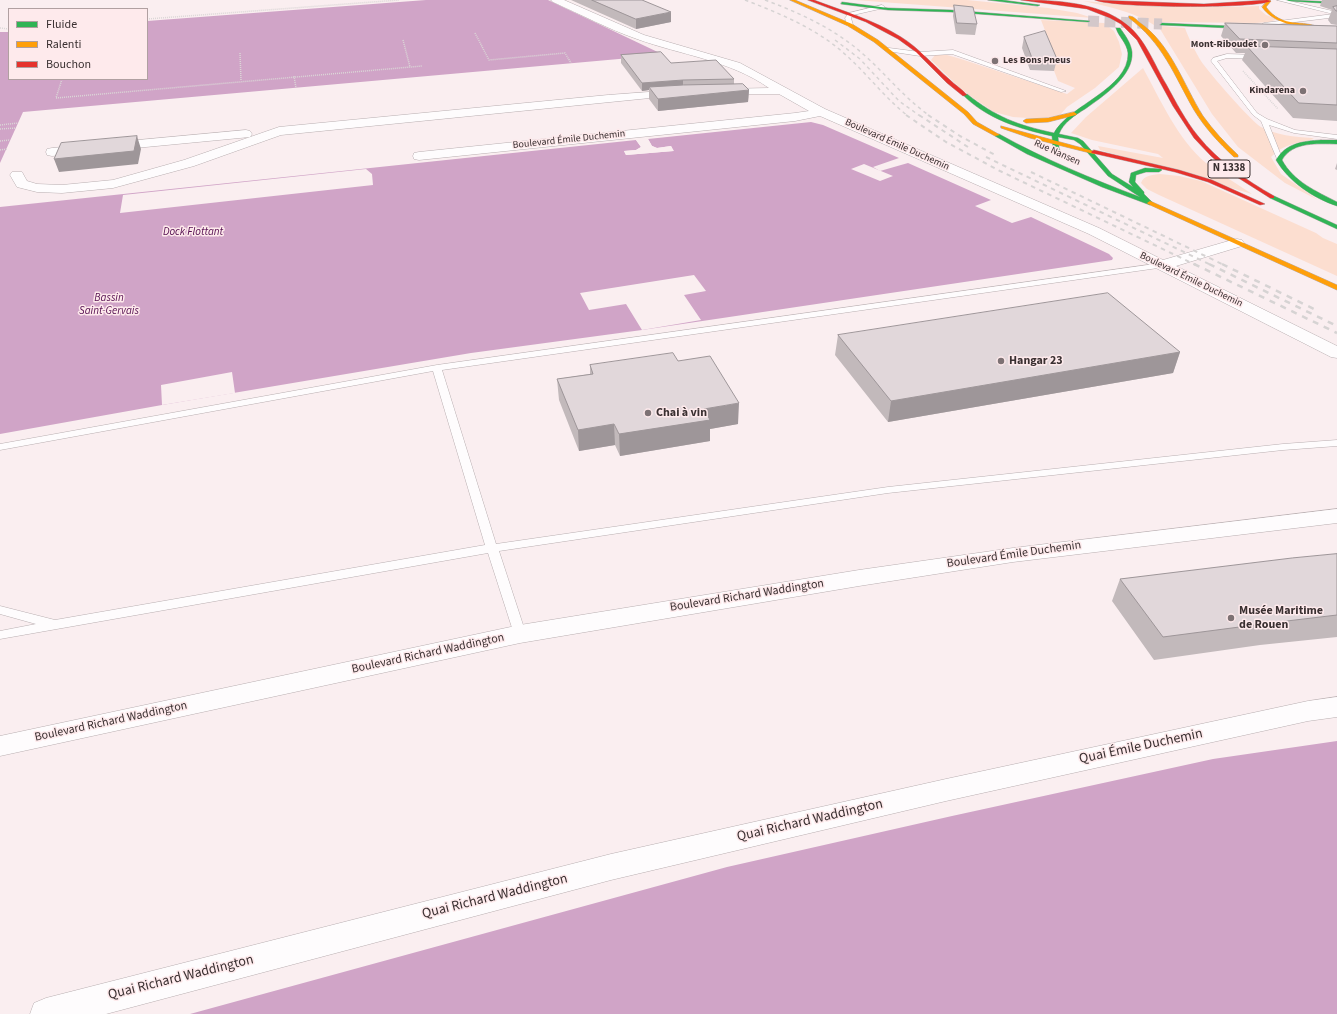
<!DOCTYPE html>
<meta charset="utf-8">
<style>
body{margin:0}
#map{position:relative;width:1337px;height:1014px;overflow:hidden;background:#faeef0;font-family:"Source Sans 3",sans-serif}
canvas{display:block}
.legend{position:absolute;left:8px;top:8px;width:140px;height:72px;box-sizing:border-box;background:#feeaec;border:1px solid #b0a0a1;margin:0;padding:5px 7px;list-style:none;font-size:12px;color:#3a3031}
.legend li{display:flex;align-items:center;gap:8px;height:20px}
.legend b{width:20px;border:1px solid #b0a0a1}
</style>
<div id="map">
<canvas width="1337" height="1014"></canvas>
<ul class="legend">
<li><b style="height:5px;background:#30b455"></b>Fluide</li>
<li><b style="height:5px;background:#ff9f0a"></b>Ralenti</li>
<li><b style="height:5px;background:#e5322d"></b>Bouchon</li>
</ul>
</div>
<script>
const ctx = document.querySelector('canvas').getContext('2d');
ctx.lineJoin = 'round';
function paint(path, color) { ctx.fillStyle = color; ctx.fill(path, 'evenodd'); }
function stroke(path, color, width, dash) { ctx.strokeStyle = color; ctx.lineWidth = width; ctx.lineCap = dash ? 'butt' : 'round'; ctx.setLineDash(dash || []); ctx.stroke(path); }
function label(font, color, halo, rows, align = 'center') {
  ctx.font = font + ' "Source Sans 3",sans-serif'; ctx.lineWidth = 3; ctx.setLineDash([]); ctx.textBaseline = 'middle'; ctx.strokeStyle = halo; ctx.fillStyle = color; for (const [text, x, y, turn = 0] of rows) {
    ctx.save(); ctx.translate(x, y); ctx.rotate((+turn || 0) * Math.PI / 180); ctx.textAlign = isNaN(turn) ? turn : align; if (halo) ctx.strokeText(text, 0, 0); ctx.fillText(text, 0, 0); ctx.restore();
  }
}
const green = new Path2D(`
 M855 0H967L1048 8 1077 13 1093 18Z
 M1083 1C1141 5 1200 9 1259 6V9L1266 15 1278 19 1269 22 1256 23 1160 22 1162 26 1185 28C1188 37 1196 53 1201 61 1209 73 1251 121 1261 127 1276 135 1295 137 1312 138L1314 139C1297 143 1283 144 1271 157L1281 174 1318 200 1285 183 1238 147 1212 114 1160 29C1137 12 1110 7 1083 1Z
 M1041 20 1104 23 1114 31 1119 42 1122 54 1119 67 1095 88 1067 107 1060 115 1043 119 1013 117 994 112 963 91 931 60 935 55H947L961 59 1067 94 1075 88 1058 81 1043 42 1049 41Z
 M1143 68C1160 99 1178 140 1206 163 1221 174 1237 184 1252 194L1100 150 1098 146 1163 158 1158 154 1092 140 1071 133 1086 117Z
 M1160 174 1179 176 1201 181 1316 233 1323 238 1337 244V276L1159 195 1147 189 1141 183C1144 175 1152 175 1160 174Z`);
const water = new Path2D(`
 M426 0H548L664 55 23 112 0 163V32H9V79H147V21Z
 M811 122 823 125 899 158 873 167 880 171 908 163 991 200 975 206 1012 223 1031 217 1109 254 1113 258 1112 260 642 330 471 353 162 405 0 434V207L636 140 641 147 636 150 624 151 626 155 673 151 671 146 657 148 652 146 648 139Z
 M1337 741V1014H190L727 867 952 816 1213 759Z`);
const pier = new Path2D(`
 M648 139 652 146 657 148 671 146 674 151 626 155 624 151 636 150 641 147 636 140H639L643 146V149L637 152 627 153 670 149 657 150 651 148 646 140Z
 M864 164 893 176 880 181 851 169Z
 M366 169 372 174 373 185 120 213 123 195Z
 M694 275 706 291 684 295 701 320 642 330 626 304 589 310 580 293Z
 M232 372 235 393 162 405 161 385Z`);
const secondaryTunnel = new Path2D(`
 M1088 21 1162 24`);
const path = new Path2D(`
 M147 19 399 0
 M0 28 9 29
 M475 33 489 60 565 53 571 63
 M403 40 410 67
 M240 53 241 81
 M1243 71 1278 109
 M294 76 296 88
 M62 79 56 98 422 66
 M0 125 18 123
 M0 129 16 128
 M0 141 10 140
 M0 150 7 149`);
const lane = new Path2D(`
 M1277 0H1285L1337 12V17L1262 26V24L1264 23 1333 14Z
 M882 5 885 7 884 8 853 15 851 18 853 25 850 27 847 25 845 18 849 13Z
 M889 48 920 52 953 50 1066 91 1061 92 952 54 920 56 887 51 886 50Z
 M1227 54 1258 55 1261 57 1258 59 1227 58 1217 61 1257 113 1267 119 1295 130 1337 135V139L1294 133 1269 125 1282 158 1277 159 1261 121 1253 115 1211 61 1213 58Z
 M1162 263 1166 265 1165 267 442 370 496 544 888 487 1283 444 1337 440V446L1283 450 888 493 499 551 526 634 524 637 520 638 516 637 514 634 488 553 0 639V631L36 624 0 614V606L55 620 485 545 433 371 0 450V444L437 365Z`);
const street = new Path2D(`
 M551 0H564L644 35 740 63 825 109 1099 228 1163 260 1232 240 1237 239 1242 240 1244 243 1242 246 1176 266 1337 346V358L1331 357 1089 234 820 116 795 121 419 160 414 159 413 156 414 153 419 152 795 113 809 111 779 94H717L715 92 717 90 721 89 769 88C729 60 681 55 637 39 608 29 580 14 553 2Z
 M676 90 680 91 682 93 680 95 281 135 194 166 113 188 62 193 37 192 17 187 10 175 12 172H22L27 181 37 184 62 185 113 180 184 160 279 127 608 95Z
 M246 130 250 131 252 134 250 137 52 156 47 155 46 152 47 149 52 148Z
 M1337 509V523L1013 562 859 586 520 643 0 756V736L520 625 859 570 1013 548Z
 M1337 697V717L1308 721 946 801 611 880 106 1014H30L34 1003 46 998 611 854 946 779 1308 701Z`);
const fast = new Path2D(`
 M988 0H1002L1040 5 1038 6Z
 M1287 0 1337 2V4L1289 1Z
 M842 2 888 8 951 10 1090 21 1088 22 951 12 888 10 841 4Z
 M1162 23 1253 27 1255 28 1253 29 1160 25Z
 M1116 28H1120C1125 35 1131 43 1132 52 1134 76 1102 97 1085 109 1075 115 1063 123 1059 134L1078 138 1083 141 1112 174 1133 187 1129 182 1131 173 1145 168 1161 169 1162 170 1159 172H1146L1136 175 1135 182 1144 192V194L1153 203 1150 205 1102 187 1027 154 995 136V134H999C1044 159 1092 179 1140 197L1108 176 1080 144 1074 140 1058 137 1059 148 1062 155 1057 156 1053 148 1052 136C1020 129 987 119 963 95L967 94C996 117 1017 125 1054 133 1069 105 1129 89 1128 53 1127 43 1118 36 1116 28Z
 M1321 140H1337V144C1318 144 1293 141 1282 160 1294 182 1316 191 1337 202V206C1313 198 1289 182 1276 160 1286 143 1303 141 1321 140Z
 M1270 196H1274L1337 225V229L1270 198Z`);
const slow = new Path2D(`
 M790 0H795L852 24 878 40 968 112 977 122 1000 135 995 136 973 124 964 114 874 42 848 26Z
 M1268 0 1271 1 1266 7C1282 29 1303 19 1321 28L1319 29C1298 26 1275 25 1262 7Z
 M1129 16C1133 16 1136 19 1139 22 1171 44 1183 84 1203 116 1213 130 1225 143 1238 155V157H1234C1219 143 1205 128 1194 110 1174 75 1163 43 1129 18Z
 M1074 112 1077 114 1076 115 1048 122 1026 123 1023 121 1026 119 1048 118Z
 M1001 126 1097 152 1094 154 1030 138 1001 128Z
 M1150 201 1337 285V290L1148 204 1147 203Z`);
const jam = new Path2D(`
 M808 0H814C843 11 874 20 901 37 919 48 933 65 949 79 955 85 962 89 967 95L963 96 947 83 916 52 898 39 866 22Z
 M1021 0C1055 0 1098 2 1126 24 1145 38 1154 64 1166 84 1176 102 1185 120 1198 136 1219 162 1246 180 1274 196V198H1270L1229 172 1211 156 1194 138 1173 106 1137 40 1121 24 1110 18 1087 9Z
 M1095 0 1204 4 1267 0 1271 1C1255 9 1111 8 1095 0Z
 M1094 150 1179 170 1212 180 1265 204 1260 205 1208 182 1175 172 1092 153 1091 152Z`);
const railFar2 = new Path2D(`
 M745 0C781 14 818 29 847 56 868 75 885 98 908 116
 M765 0C800 13 835 29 863 54 886 74 904 98 930 116
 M835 40 860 59 899 101 920 116`);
const railFar1 = new Path2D(`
 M906 115 946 142 1000 171 1196 265
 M919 115 971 149
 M928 115 960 136 997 156
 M986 157 1211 265
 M1031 172 1224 265`);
const rail = new Path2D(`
 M1194 264 1337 333
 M1209 264 1337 326
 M1222 264 1316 310`);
const wall = new Path2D(`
 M571 0H642L671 22 636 29Z
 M1322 0H1337V25L1331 24 1328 20 1332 10 1320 6Z
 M954 5 977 24 975 35 956 34 953 16Z
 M1225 23 1337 26V121L1293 118 1242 60 1245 53H1236L1221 36Z
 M1024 37 1057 59 1054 71 1030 70 1022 48Z
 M621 55 671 63 734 79V84L749 90 748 102 658 111 649 99V90L642 91 621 63Z
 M1337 163V170L1335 169Z
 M838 335 1180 352 1173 373 888 422 835 355Z
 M678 361 738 424 710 429V441L620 456 615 445 579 451 559 400 557 379 590 374V365Z
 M1337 554V637L1260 645 1154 660 1112 601 1120 579Z`);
const shadedWall = new Path2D(`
 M671 12V22L636 29V19Z
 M683 80V88L649 87V90L642 91V83Z
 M749 90 748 102 658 111V99Z
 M137 136 141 149 138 164 59 172 54 159Z
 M1180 352 1173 373 888 422 891 401Z
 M739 403 738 424 710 429V441L620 456 619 434 704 409Z
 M614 424 615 445 579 451 578 430Z`);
const building = new Path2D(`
 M592 0H642L671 12 636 19Z
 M954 5 973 7 977 24 957 23Z
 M1337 6V11H1336L1333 7Z
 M1225 23 1337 26V43L1240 39Z
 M1045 31 1057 59 1032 58 1024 37Z
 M1247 46 1337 49V105L1299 103Z
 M661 52 671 63 716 60 734 79 683 80 642 83 621 55Z
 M743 84 749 90 658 99 649 87 683 85Z
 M137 136 134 151 54 159 61 143Z
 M1108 293 1180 352 891 401 838 335Z
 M673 353 678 361 710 356 739 403 704 409 710 420 619 434 614 424 578 430 557 379 593 374 590 365Z
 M1337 554V615L1270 623 1163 637 1120 579 1292 558Z`);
const markers = [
 [1265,45,4,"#7d7274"],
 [995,61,4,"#7d7274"],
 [1303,91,4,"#7d7274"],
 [1001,361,4,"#7d7274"],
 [648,413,4,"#7d7274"],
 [1231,618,4,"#7d7274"]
];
const farPoinames = [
 ["Mont-Riboudet",1257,45],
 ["Les Bons Pneus",1003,61,"left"],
 ["Kindarena",1295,91]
];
const farStreetnames = [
 ["Boulevard Émile Duchemin",569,140,-6],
 ["Boulevard Émile Duchemin",897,145,24],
 ["Rue Nansen",1057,153,24],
 ["Boulevard Émile Duchemin",1191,280,26]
];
const shields = [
 [1229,169,42]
];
const shieldNames = [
 ["N 1338",1229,169]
];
const farWaternames = [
 ["Dock Flottant",193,233],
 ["Bassin",109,299],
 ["Saint-Gervais",109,312]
];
const poiNames = [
 ["Hangar 23",1009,361],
 ["Chai à vin",656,413],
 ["Musée Maritime",1239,611],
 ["de Rouen",1239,625]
];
const streetNames = [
 ["Boulevard Émile Duchemin",1014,555,-8],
 ["Boulevard Richard Waddington",747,596,-9],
 ["Boulevard Richard Waddington",428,654,-12],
 ["Boulevard Richard Waddington",111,722,-12]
];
const nearStreetnames = [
 ["Quai Émile Duchemin",1141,747,-12],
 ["Quai Richard Waddington",810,821,-13],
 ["Quai Richard Waddington",495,897,-14],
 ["Quai Richard Waddington",181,978,-14]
];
paint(green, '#fcded0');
paint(water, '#d0a4c7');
paint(pier, '#faeef0');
stroke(secondaryTunnel, '#d4c8ca', 11, [11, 5.5]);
stroke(lane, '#b8aeb0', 1);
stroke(street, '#b8aeb0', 1);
stroke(fast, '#b8aeb0', 1);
stroke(slow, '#b8aeb0', 1);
stroke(jam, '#b8aeb0', 1);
stroke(path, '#dbd7d7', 1.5, [1, 1]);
paint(lane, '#fefcfd');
paint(street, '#fefcfd');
paint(fast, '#30b455');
paint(slow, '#ff9f0a');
paint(jam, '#e5322d');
stroke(railFar2, '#d6d3d3', 1.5, [3.5, 3.5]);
stroke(railFar1, '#d6d3d3', 2, [4.5, 4.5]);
stroke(rail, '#d6d3d3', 2.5, [6, 6]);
paint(wall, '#c2b9bb');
paint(shadedWall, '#9e9699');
paint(building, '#e1d7da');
stroke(building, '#9e9699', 1);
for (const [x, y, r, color] of markers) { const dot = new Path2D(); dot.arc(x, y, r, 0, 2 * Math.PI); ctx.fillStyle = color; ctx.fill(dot); stroke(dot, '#feeaec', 1.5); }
label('bold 10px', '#3a3031', '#feeaec', farPoinames, 'right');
label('10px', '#3a3031', '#feeaec', farStreetnames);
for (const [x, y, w] of shields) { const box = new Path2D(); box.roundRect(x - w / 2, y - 9, w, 18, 3); ctx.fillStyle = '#feeaec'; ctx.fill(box); stroke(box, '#3a3031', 1); }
label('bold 11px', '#3a3031', null, shieldNames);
label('italic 11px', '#530d4f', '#feeaec', farWaternames);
label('bold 12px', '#3a3031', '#feeaec', poiNames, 'left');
label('12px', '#3a3031', '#feeaec', streetNames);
label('14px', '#3a3031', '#feeaec', nearStreetnames);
</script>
